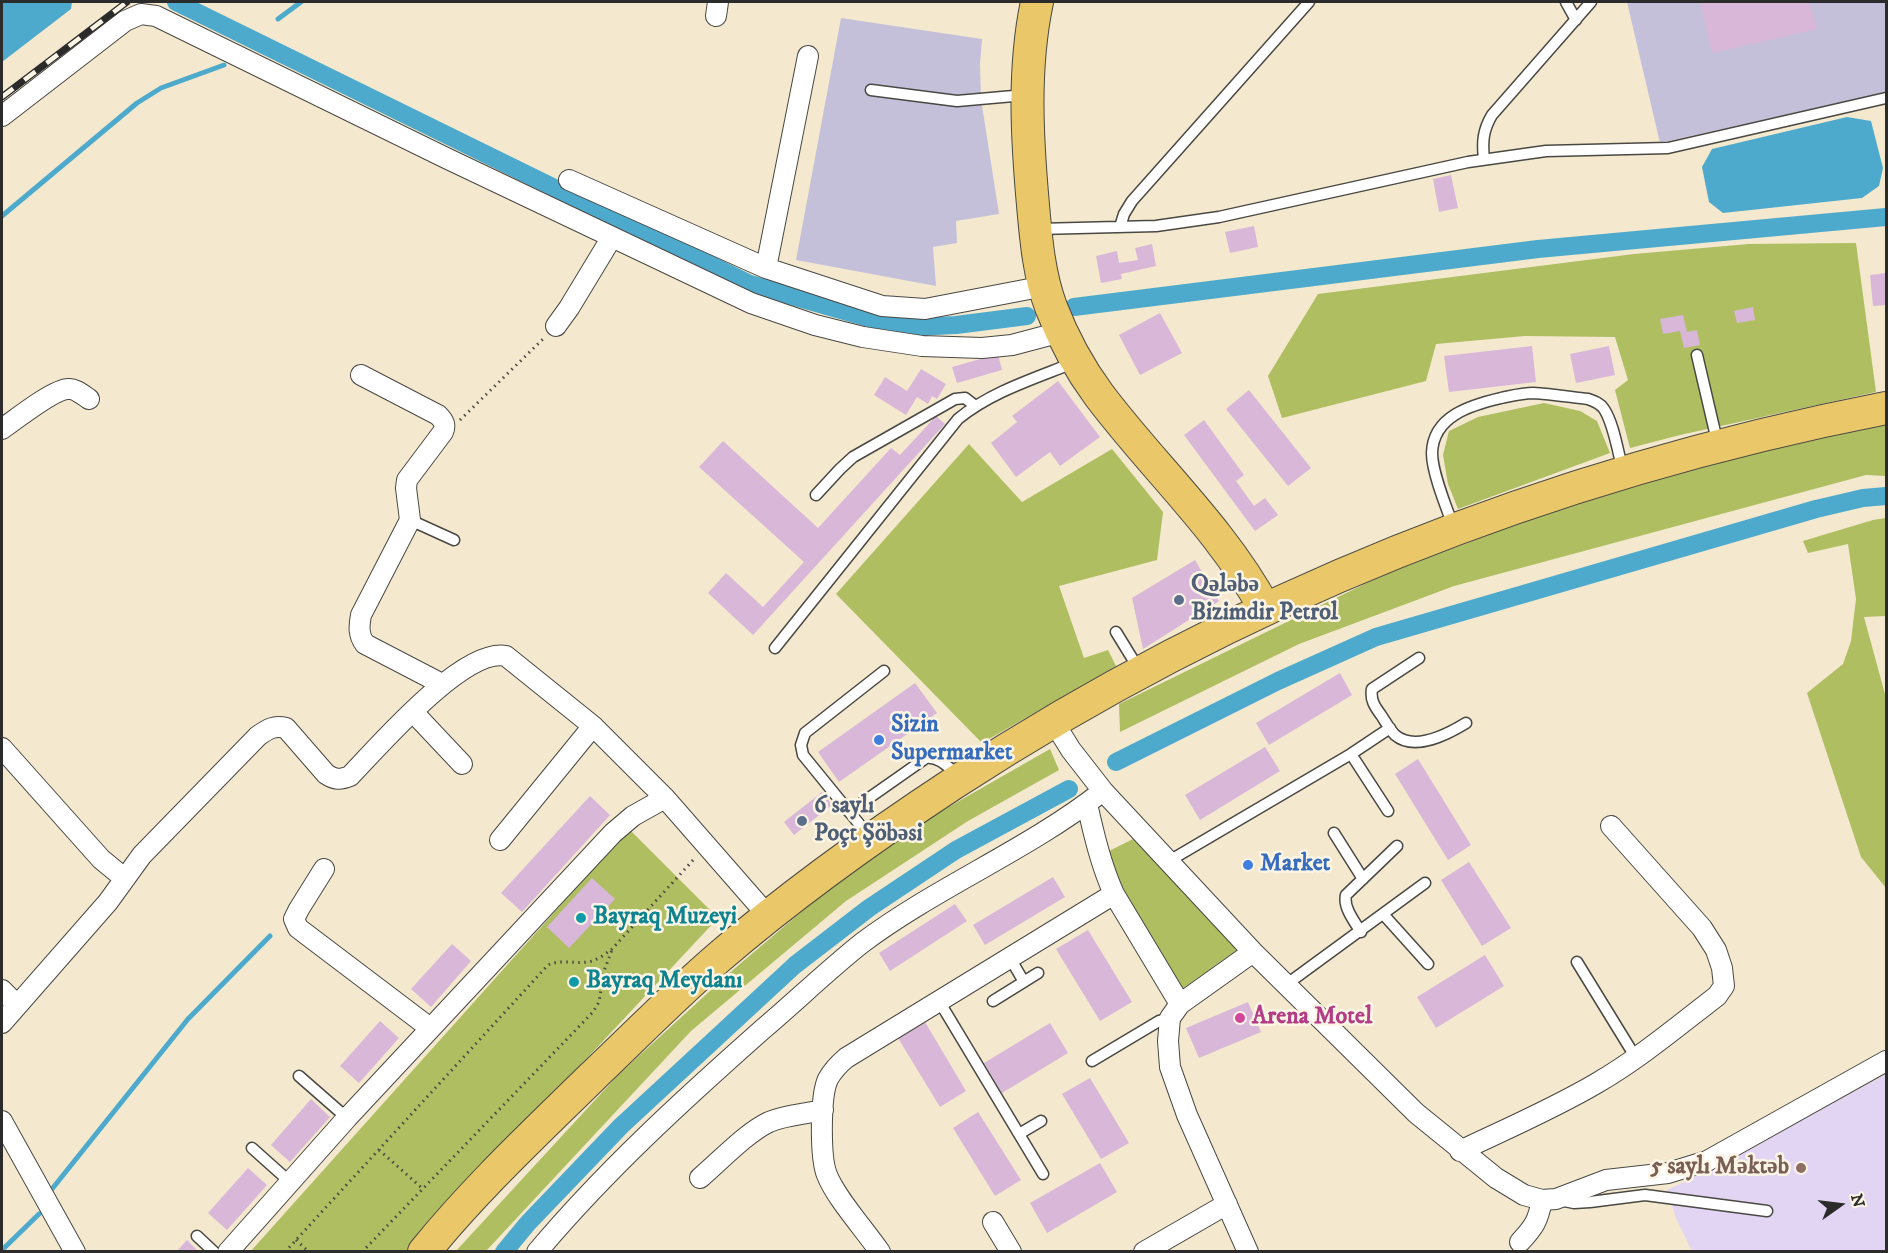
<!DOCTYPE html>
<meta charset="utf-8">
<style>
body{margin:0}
#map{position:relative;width:1888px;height:1253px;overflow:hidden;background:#f4e9ce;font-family:"IM FELL DW Pica",serif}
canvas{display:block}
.frame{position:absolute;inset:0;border:3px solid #2b2b2b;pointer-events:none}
.north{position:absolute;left:1810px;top:1175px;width:60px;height:60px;-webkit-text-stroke:4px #fcf5e5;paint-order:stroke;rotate:76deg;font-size:16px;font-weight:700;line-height:24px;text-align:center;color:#2b2b2b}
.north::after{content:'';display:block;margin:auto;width:21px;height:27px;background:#2b2b2b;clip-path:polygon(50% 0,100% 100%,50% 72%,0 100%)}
</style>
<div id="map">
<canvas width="1888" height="1253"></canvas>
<div class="frame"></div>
<div class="north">N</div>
</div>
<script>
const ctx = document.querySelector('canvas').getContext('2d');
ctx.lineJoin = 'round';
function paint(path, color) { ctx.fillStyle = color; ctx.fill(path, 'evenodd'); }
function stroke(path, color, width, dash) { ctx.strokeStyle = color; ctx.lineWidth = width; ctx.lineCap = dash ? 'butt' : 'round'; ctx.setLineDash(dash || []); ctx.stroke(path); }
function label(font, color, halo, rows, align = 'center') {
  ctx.font = font + ' "IM FELL DW Pica",serif'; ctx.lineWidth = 5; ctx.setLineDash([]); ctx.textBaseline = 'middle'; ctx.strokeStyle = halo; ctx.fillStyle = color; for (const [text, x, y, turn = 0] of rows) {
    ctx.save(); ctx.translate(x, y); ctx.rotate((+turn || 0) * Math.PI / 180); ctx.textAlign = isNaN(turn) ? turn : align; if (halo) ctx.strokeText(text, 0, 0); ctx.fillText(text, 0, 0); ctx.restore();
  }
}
const built = new Path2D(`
 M1886 1074V1251H1692L1676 1218 1667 1190 1736 1157Z`);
const industrial = new Path2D(`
 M1627 2H1886V92L1660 143Z
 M841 18 982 39 980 64 981 99 999 214 956 221 957 243 933 247 936 286 796 260Z`);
const green = new Path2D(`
 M1856 243 1876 392 1680 435 1630 448 1615 390 1628 380 1615 337 1525 336 1436 344 1426 381 1282 418 1268 376 1318 294 1634 254 1749 244Z
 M1544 403 1580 411 1597 421 1610 453 1458 509 1448 484 1443 455 1449 431 1478 417Z
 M1886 422V476L1866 475 1454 586 1299 644 1120 732 1119 704 1383 575 1561 507 1685 468Z
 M969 444 1022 502 1112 449 1163 512 1157 560 1059 586 1084 658 1108 650 1116 666 982 743 836 594Z
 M1886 518V616L1864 617 1886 698V888L1861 857 1807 693 1843 664 1851 641 1856 599 1848 544 1808 553 1803 541 1873 520Z
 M1050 749 1059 770 968 821 846 901 691 1031 486 1251 455 1252 619 1074 734 969 833 885 931 817Z
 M629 829 718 918 407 1251 250 1252Z
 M1137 837 1237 950 1182 989 1121 891 1107 852Z`);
const water = new Path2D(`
 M2 2H72L71 9 2 62Z
 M1847 117 1871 121 1883 168 1879 186 1862 198 1723 213 1709 202 1702 167 1712 149Z`);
const stream = new Path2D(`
 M278 19 301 2
 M2 216 137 103 161 88 224 65
 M52 1189 188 1019 270 936
 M2 1250 39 1214`);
const canal = new Path2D(`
 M176 2 750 284 876 320 914 327 956 325 1027 316
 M1074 307 1538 249 1886 217
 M1116 762 1278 681 1376 637 1816 509 1863 498 1886 496
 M504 1252 528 1223 621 1126 795 965 869 908 956 850 1069 789`);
const building = new Path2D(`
 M1700 2H1810L1817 29 1712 53Z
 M1451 175 1458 208 1439 212 1433 179Z
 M1254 226 1258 247 1230 253 1225 232Z
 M1152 244 1156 266 1121 274 1122 279 1101 283 1096 256 1117 251 1119 263 1138 260 1135 248Z
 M1886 273V305L1873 306 1870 275Z
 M1753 307 1755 320 1737 323 1734 311Z
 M1160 313 1182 353 1140 375 1119 335Z
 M1683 315 1687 332 1697 330 1700 345 1684 348 1680 331 1663 334 1660 319Z
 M1532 346 1536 382 1449 392 1444 356Z
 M1609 346 1615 375 1576 383 1570 354Z
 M998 354 1002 370 957 383 952 367Z
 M921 369 946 384 937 399 932 396 928 404 917 397 906 415 874 395 885 377 907 391Z
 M1058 381 1100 437 1060 466 1050 452 1016 477 991 443 1017 422 1012 416Z
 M1249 390 1311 468 1288 486 1226 409Z
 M936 416 945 424 753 635 708 593 726 573 763 607 804 562 699 467 723 441 818 528 891 448 900 455Z
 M1204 420 1244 475 1236 481 1254 506 1265 498 1278 515 1255 531 1184 435Z
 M1195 560 1219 601 1143 649 1132 598Z
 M1340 673 1352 695 1269 745 1256 723Z
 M915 683 937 713 839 782 818 752Z
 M1265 747 1280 771 1200 820 1185 795Z
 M1418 759 1471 845 1448 860 1395 774Z
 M822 792 832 805 794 835 784 822Z
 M590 796 610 815 522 912 501 893Z
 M1469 862 1511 928 1482 946 1441 880Z
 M1053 877 1065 897 985 945 973 925Z
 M592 878 615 899 569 948 547 927Z
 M955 904 967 921 890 971 879 953Z
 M1088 930 1132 1002 1100 1021 1056 949Z
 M452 944 471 961 431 1007 411 989Z
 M1485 955 1504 986 1436 1028 1417 997Z
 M1248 1002 1261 1032 1199 1058 1186 1028Z
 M380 1021 399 1038 359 1083 340 1066Z
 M925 1022 966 1091 940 1107 898 1038Z
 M1050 1023 1068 1053 1002 1093 984 1063Z
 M1090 1078 1129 1143 1101 1159 1062 1094Z
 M311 1099 330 1117 290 1162 271 1145Z
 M978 1112 1021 1180 995 1196 953 1128Z
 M1100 1163 1117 1192 1047 1233 1030 1203Z
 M248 1168 267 1185 227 1230 208 1213Z
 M187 1240 199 1252H176Z`);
const path = new Path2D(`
 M460 420 543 339
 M379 1150 422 1188
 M296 1240 309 1252
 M285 1252 548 965C561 959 573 964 587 962 597 961 605 954 612 949L695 858
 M362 1252 593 1012 599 1002 604 971 612 950`);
const lane = new Path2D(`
 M1566 2 1576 20
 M871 90 957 101 1025 95
 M1484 159C1482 142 1483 130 1492 115L1591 2
 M1120 227 1124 214 1132 201 1309 2
 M1039 229 1156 226 1219 217 1468 162 1546 151 1668 148 1886 98
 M1697 355 1718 445
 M816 495 840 469 853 457 955 399 965 398 974 405
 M410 520 454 540
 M1454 528C1447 509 1432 473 1432 453 1433 416 1471 405 1501 398 1511 396 1522 393 1533 393 1551 394 1570 397 1588 399 1594 401 1600 403 1604 409 1614 424 1618 453 1623 471
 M1116 632 1140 671
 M775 648 958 419C991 392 1033 379 1073 363
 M1419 658 1372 689C1370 700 1375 707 1381 715 1385 721 1390 730 1395 735 1415 752 1448 734 1466 723
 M1351 754 1388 811
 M849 812 926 758C939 756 949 768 959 776
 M1334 833 1363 879
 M869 836 803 755 801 745 805 733 884 671
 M1169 861 1351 754 1390 728
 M1383 914 1428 964
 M1361 932C1354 921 1343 907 1346 895L1397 846
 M1010 958 1024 982
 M1577 962 1636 1058
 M1287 984 1425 883
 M939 1001 1043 1174
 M993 1001 1038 973
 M1092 1061 1159 1021 1170 1018
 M299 1076 347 1118
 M1019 1134 1041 1121
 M252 1148 290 1182
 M1559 1200 1574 1203 1590 1202 1645 1195 1767 1211
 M197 1236 214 1252`);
const street = new Path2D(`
 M716 16 718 2
 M2 116 125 21 141 14 156 16 446 158 751 303 815 325 863 337 922 346 982 348 1012 345 1061 332
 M569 180 766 268 882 306 925 309 1045 286
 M766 268 808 56
 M556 326 569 308 612 237
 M361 375 438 415C444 421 446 425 443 432L407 480 406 488 410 520 361 615C359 626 358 635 365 644L442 684
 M2 429C15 420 54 389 68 389 75 388 83 395 89 399
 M413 712 462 764
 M1053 721 1071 750 1103 791 1253 952 1416 1113 1496 1178 1524 1195 1542 1200 1556 1199 1606 1180 1668 1173 1707 1161 1886 1061
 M2 748 101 859 124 878
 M1087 804C1094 835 1101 865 1114 894L1180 1004
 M500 840 593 726
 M324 869 299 909 294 919 298 928 430 1028
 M2 990 17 1005
 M2 1023 108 902 142 855 258 736C268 729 274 725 286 728L326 774C335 780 340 780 350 776 379 746 464 647 506 656L593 726 665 798
 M2 1121 75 1252
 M1460 1151C1506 1129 1553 1109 1597 1083 1640 1058 1678 1026 1717 996L1724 986 1722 968 1716 950 1702 928 1611 826
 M700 1178C720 1161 746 1133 769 1122 785 1115 805 1114 823 1110
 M993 1222 1011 1252
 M1520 1242C1534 1227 1538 1221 1542 1200
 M228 1252 347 1118 613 833 633 816 665 798 769 917
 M537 1252C605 1171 684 1099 763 1029 796 1001 828 970 862 943 938 886 1028 850 1103 791
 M880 1252C865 1230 836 1198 827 1175 820 1158 820 1096 828 1079 833 1070 839 1064 846 1058L1114 894
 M1144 1252 1227 1204
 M1248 1252 1187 1115 1170 1067 1168 1041 1170 1018 1180 1004 1253 952`);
const primary = new Path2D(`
 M1037 2C1023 68 1027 138 1033 205 1036 239 1039 275 1051 307 1063 338 1079 368 1099 395 1153 467 1222 529 1265 609
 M424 1252C475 1189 535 1133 592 1077 634 1037 674 996 718 958 792 894 872 837 954 783 1239 597 1553 473 1886 408`);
const rail = new Path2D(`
 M2 97 127 2`);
const markers = [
 [1179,600,6,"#5c6f8a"],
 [879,740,6,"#3f7fe0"],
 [802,821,6,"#5c6f8a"],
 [1248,865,6,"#3f7fe0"],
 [581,918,6,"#0f9aa8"],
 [574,982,6,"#0f9aa8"],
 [1240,1018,6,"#d1479c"],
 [1801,1168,6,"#8d6e63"]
];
const serviceNames = [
 ["Qələbə",1191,586],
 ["Bizimdir Petrol",1191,614],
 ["6 saylı",814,807],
 ["Poçt Şöbəsi",814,835]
];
const shopNames = [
 ["Sizin",891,726],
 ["Supermarket",891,754],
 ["Market",1260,865]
];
const cultureNames = [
 ["Bayraq Muzeyi",593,918],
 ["Bayraq Meydanı",586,982]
];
const hotelNames = [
 ["Arena Motel",1252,1018]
];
const educationNames = [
 ["5 saylı Məktəb",1789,1168]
];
paint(built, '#e2d4f3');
paint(industrial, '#c5c0da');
paint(green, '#aebe61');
paint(water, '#4eaacc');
stroke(stream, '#4eaacc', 5);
stroke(canal, '#4eaacc', 18);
paint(building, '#d9b7d9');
stroke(lane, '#494843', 13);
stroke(street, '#494843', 22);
stroke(primary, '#494843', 34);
stroke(path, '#494843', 3, [1.5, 4.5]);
stroke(lane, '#fff', 10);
stroke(street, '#fff', 20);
stroke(primary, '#eac769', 32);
stroke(rail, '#2b2b2b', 7);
stroke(rail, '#fcf5e5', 4.5, [14]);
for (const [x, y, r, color] of markers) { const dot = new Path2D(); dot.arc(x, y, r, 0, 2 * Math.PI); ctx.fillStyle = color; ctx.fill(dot); stroke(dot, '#fcf5e5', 2); }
label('bold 24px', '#4e5e75', '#fcf5e5', serviceNames, 'left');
label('bold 24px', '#366cbe', '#fcf5e5', shopNames, 'left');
label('bold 24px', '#0d838f', '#fcf5e5', cultureNames, 'left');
label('bold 24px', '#b23c85', '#fcf5e5', hotelNames, 'left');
label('bold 24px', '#785e54', '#fcf5e5', educationNames, 'right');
</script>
